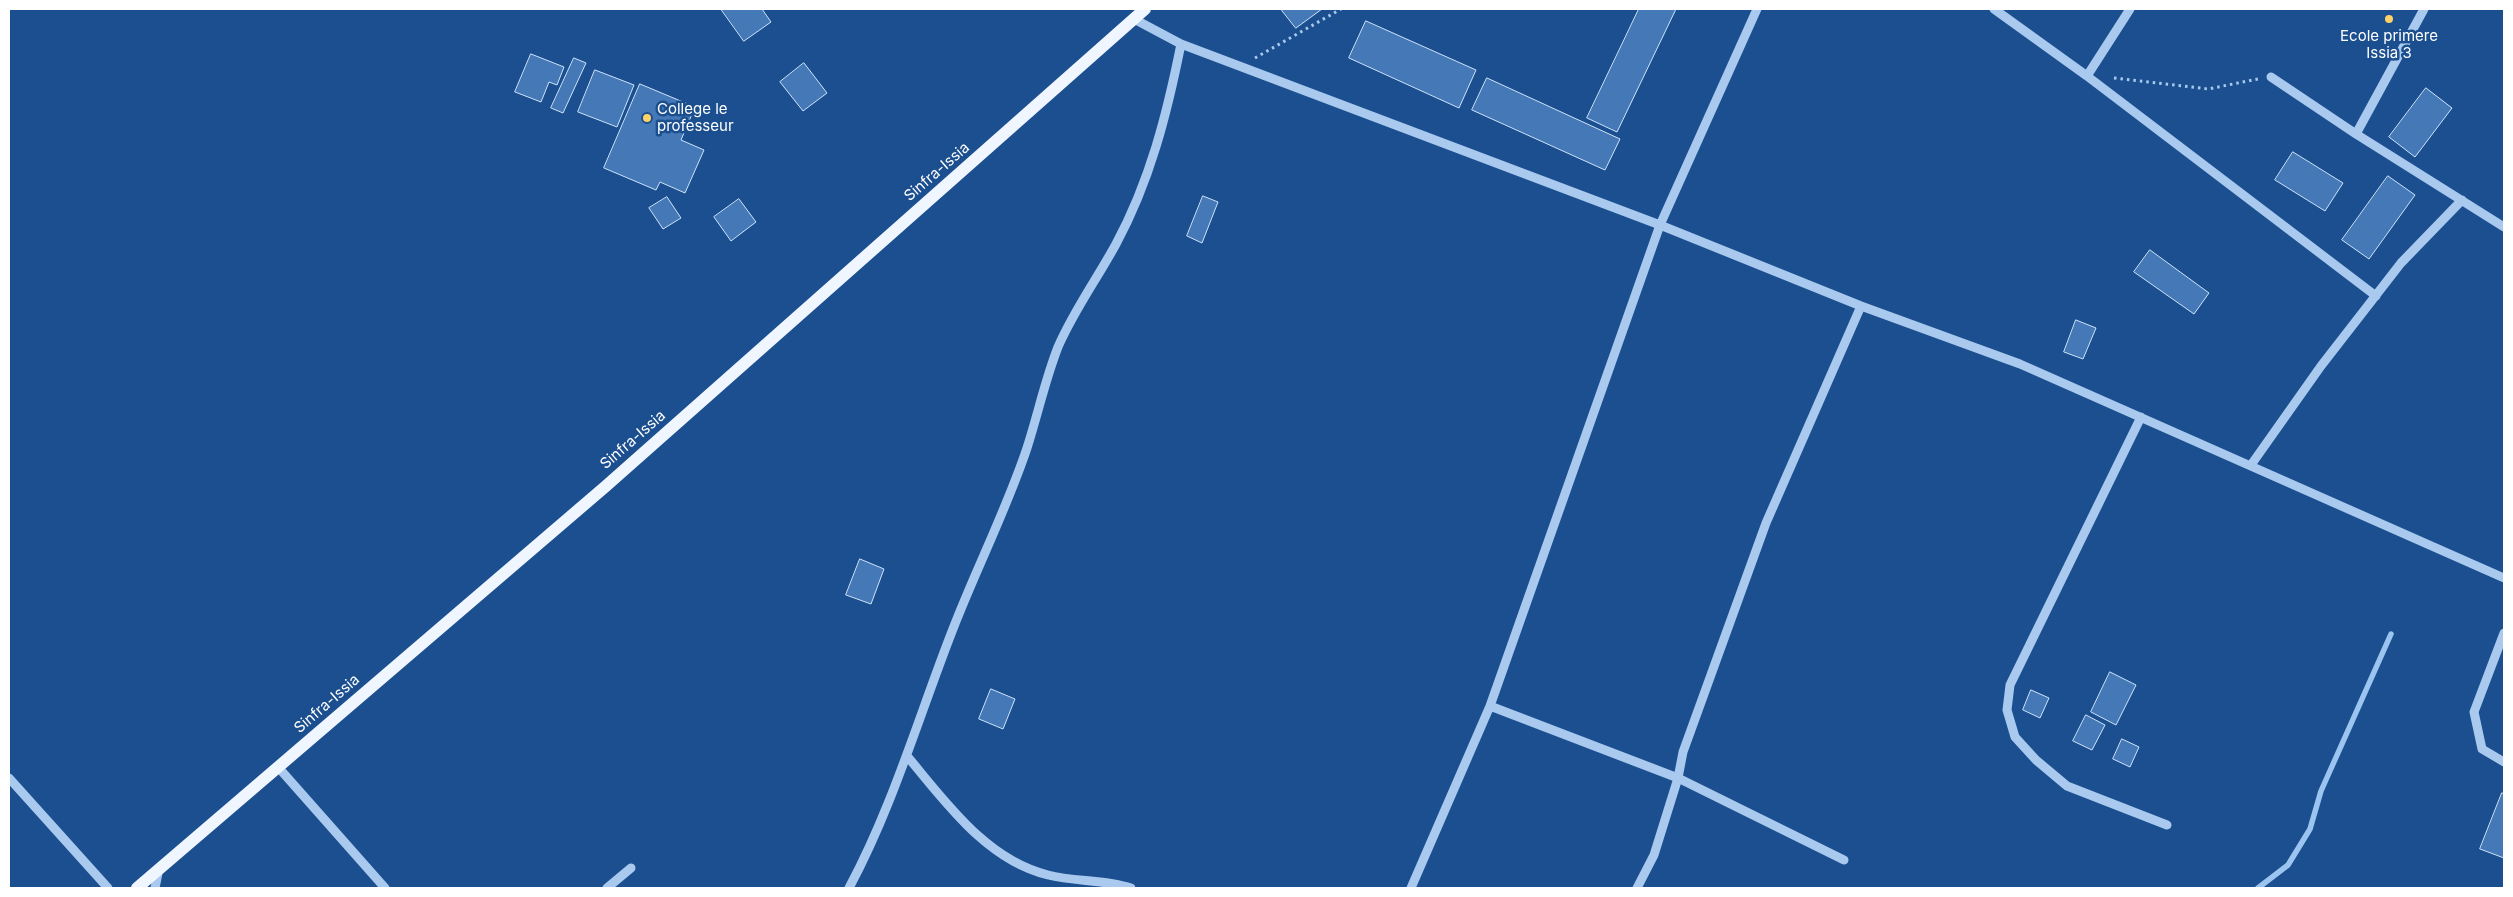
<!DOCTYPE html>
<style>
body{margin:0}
#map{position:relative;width:2513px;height:897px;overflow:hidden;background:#1b4f8f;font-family:Inter,sans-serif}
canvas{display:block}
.frame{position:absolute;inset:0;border:10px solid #fff;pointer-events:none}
</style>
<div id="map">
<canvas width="2513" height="897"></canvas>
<div class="frame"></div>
</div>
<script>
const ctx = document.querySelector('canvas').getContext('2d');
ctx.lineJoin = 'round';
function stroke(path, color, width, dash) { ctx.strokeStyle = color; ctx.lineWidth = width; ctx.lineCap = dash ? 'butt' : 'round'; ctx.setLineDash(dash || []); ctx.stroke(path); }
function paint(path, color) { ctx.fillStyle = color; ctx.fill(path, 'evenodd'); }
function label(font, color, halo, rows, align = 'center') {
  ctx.font = font + ' Inter,sans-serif'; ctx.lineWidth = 5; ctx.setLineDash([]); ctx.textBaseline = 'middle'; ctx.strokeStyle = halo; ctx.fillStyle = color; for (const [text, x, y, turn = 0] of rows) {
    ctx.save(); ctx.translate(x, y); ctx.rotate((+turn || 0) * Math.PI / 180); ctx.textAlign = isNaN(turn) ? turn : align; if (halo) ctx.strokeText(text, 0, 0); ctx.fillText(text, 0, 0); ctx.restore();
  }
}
const stream = new Path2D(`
 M2258 888 2288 865 2310 829 2321 791 2391 634`);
const building = new Path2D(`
 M721 9H762L771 22 744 41Z
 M1281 9H1322L1296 28Z
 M1639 9H1676L1617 132 1587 118Z
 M1366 21 1476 70 1459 108 1349 58Z
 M531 54 564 67 557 85 549 82 541 102 515 92Z
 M574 58 586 63 563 113 551 108Z
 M804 63 827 93 803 111 780 82Z
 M595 70 634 85 617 127 578 112Z
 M1487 78 1620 139 1605 170 1472 110Z
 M640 84 695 107 681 140 704 150 685 193 660 182 656 190 604 168Z
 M2426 88 2452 108 2415 157 2389 137Z
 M2293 152 2343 183 2325 211 2275 180Z
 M2388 176 2415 195 2369 259 2342 240Z
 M1203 196 1218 202 1202 243 1187 236Z
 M667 197 681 218 663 229 649 208Z
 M739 199 756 222 731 241 714 217Z
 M2150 250 2209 293 2194 314 2134 272Z
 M2076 320 2096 328 2083 359 2064 352Z
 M860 559 884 569 871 604 846 595Z
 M2110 672 2136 685 2116 725 2091 712Z
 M991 689 1015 699 1003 729 979 719Z
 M2031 690 2049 698 2040 718 2023 710Z
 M2086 715 2105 725 2092 750 2073 741Z
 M2122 739 2139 747 2130 767 2113 759Z
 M2502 793 2504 794V858L2480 849Z`);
const path = new Path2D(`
 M1255 58 1341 9
 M2114 78 2208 89 2258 79`);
const minor = new Path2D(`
 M1994 9 2087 76 2376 296
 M1134 19 1181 44 1660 225 1861 306 2020 364 2504 578
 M2087 76 2130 9
 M2271 77 2356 134 2504 227
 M2356 134 2424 9
 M2141 417 2010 685 2007 710 2015 737 2036 760 2067 786 2167 825
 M2251 465 2321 366 2401 263 2462 200
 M2504 633 2474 712 2482 749 2504 762
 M1490 706 1678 778 1683 752 1766 523 1861 306
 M907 756C945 801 986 860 1048 875 1075 882 1104 879 1131 888
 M278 767 385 888
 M9 778 108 888
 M155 888 159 868
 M607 888 631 868
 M849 888C892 808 918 719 951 634 975 571 1006 511 1027 448 1038 414 1045 380 1058 347 1074 310 1097 279 1116 244 1150 181 1167 114 1181 44
 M1411 888 1490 706 1660 225 1757 9
 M1637 888 1654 855 1678 778 1844 860`);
const major = new Path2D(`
 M137 888 606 486 1145 9`);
const markers = [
 [2389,19,5,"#ffd166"],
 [647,118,5,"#ffd166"]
];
const poiNames = [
 ["Ecole primere",2389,36],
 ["Issia 3",2389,53],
 ["College le",657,109,"left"],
 ["professeur",657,126,"left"]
];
const streetNames = [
 ["Sinfra-Issia",937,172,-41],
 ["Sinfra-Issia",633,440,-41],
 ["Sinfra-Issia",327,704,-41]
];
stroke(stream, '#9cc4f0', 5.5);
paint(building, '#4478b7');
stroke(building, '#cfe3fa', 1);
stroke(path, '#a9c9ee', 3, [2.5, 4]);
stroke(minor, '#a9c9ee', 9);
stroke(major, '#f0f6ff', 12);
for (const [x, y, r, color] of markers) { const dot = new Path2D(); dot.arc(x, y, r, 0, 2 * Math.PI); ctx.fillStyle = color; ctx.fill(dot); stroke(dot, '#1b4f8f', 2); }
label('15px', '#fff', '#1b4f8f', poiNames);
label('15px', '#fff', '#1b4f8f', streetNames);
</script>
